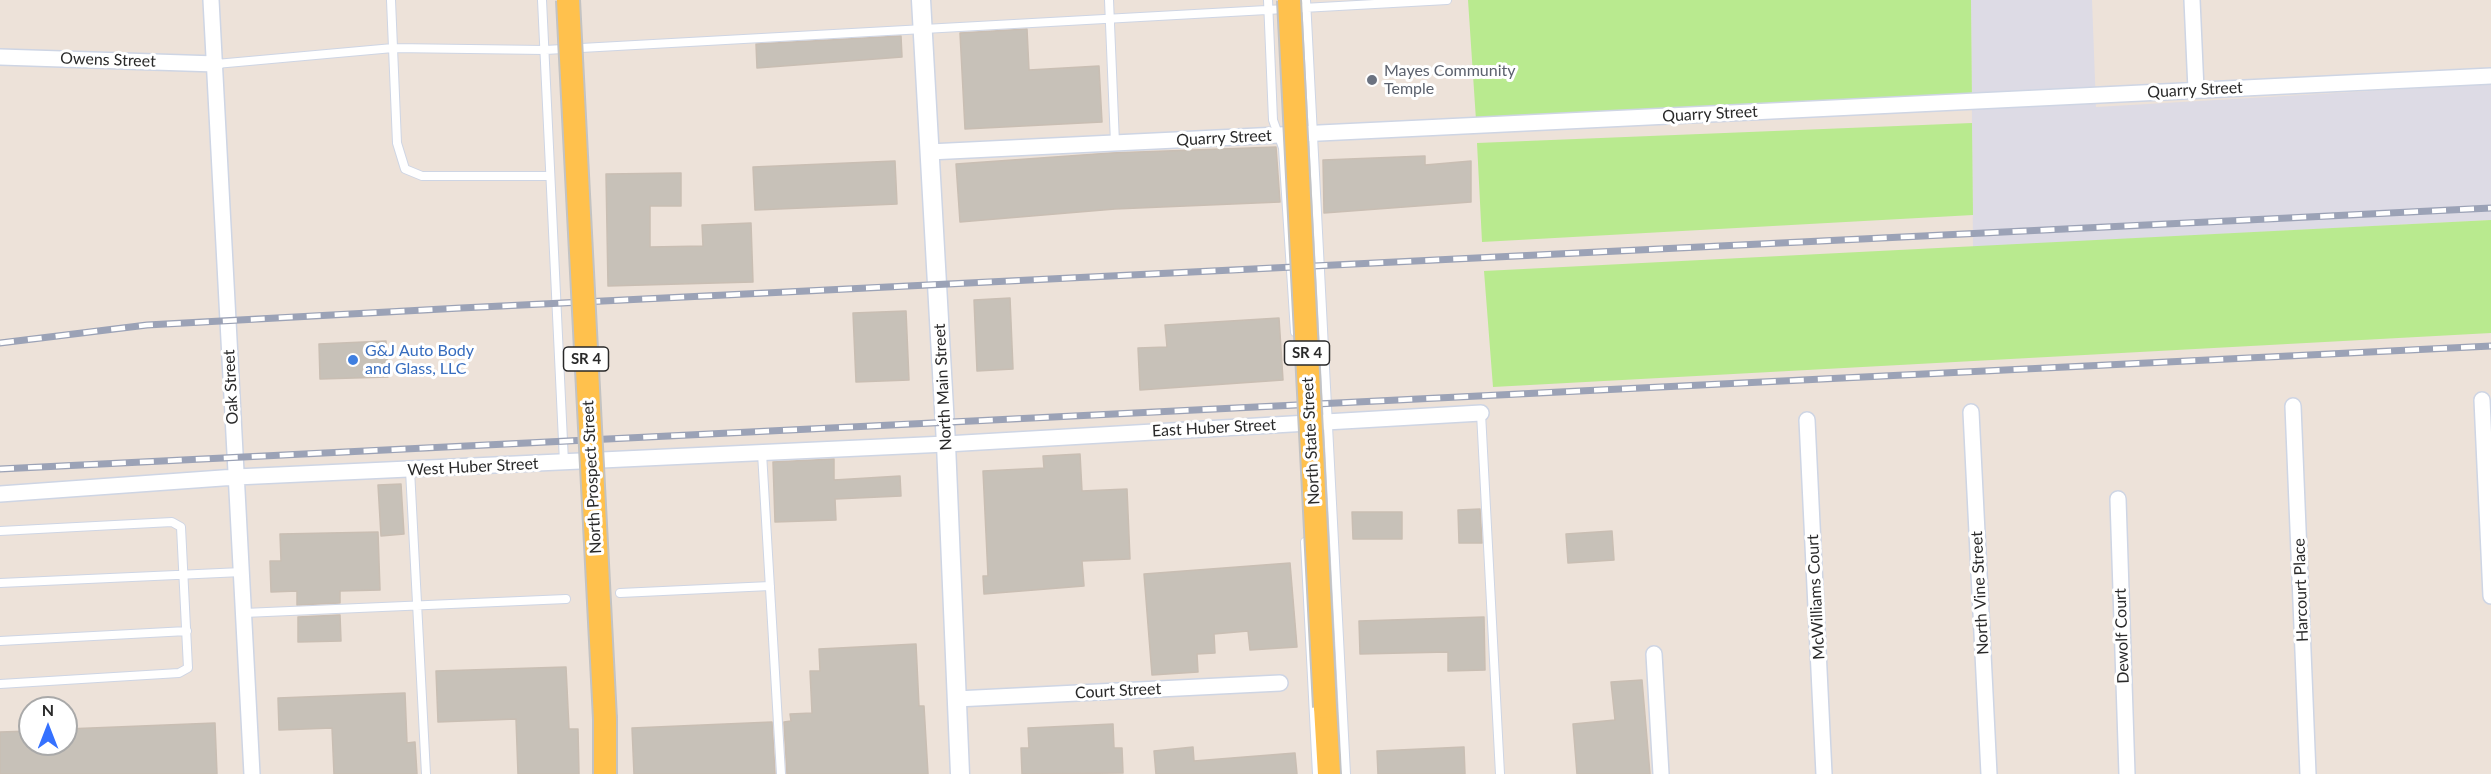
<!DOCTYPE html>
<style>
body{margin:0}
#map{position:relative;width:2491px;height:774px;overflow:hidden;background:#ede2d9;font-family:Lato,sans-serif}
canvas{display:block}
.north{position:absolute;left:18px;top:696px;width:60px;height:60px;box-sizing:border-box;background:#fff;border:2px solid #a9a9a9;border-radius:50%;rotate:0deg;font-size:16px;font-weight:700;line-height:24px;text-align:center;color:#292929}
.north::after{content:'';display:block;margin:auto;width:21px;height:27px;background:#3571ff;clip-path:polygon(50% 0,100% 100%,50% 72%,0 100%)}
</style>
<div id="map">
<canvas width="2491" height="774"></canvas>
<div class="north">N</div>
</div>
<script>
const ctx = document.querySelector('canvas').getContext('2d');
ctx.lineJoin = 'round';
function paint(path, color) { ctx.fillStyle = color; ctx.fill(path, 'evenodd'); }
function stroke(path, color, width, dash) { ctx.strokeStyle = color; ctx.lineWidth = width; ctx.lineCap = dash ? 'butt' : 'round'; ctx.setLineDash(dash || []); ctx.stroke(path); }
function label(font, color, halo, rows, align = 'center') {
  ctx.font = font + ' Lato,sans-serif'; ctx.lineWidth = 6; ctx.setLineDash([]); ctx.textBaseline = 'middle'; ctx.strokeStyle = halo; ctx.fillStyle = color; for (const [text, x, y, turn = 0] of rows) {
    ctx.save(); ctx.translate(x, y); ctx.rotate((+turn || 0) * Math.PI / 180); ctx.textAlign = isNaN(turn) ? turn : align; if (halo) ctx.strokeText(text, 0, 0); ctx.fillText(text, 0, 0); ctx.restore();
  }
}
const industrial = new Path2D(`
 M1971 0H2092L2096 107 2491 84V220L1973 247Z`);
const green = new Path2D(`
 M1468 0H1971L1972 103 1476 120Z
 M1972 123 1973 215 1482 242 1477 143Z
 M2491 220V333L1493 387 1484 271Z`);
const building = new Path2D(`
 M1027 29 1029 70 1099 66 1102 122 965 129 960 33Z
 M901 36 902 57 757 68 756 44Z
 M1276 147 1280 202 1115 209 960 222 956 164 1111 153Z
 M1425 156V165L1471 161V202L1324 213 1323 160Z
 M895 161 897 204 755 210 753 167Z
 M681 173V206H650V247L703 246 702 225 751 223 753 282 608 286 606 174Z
 M1010 298 1013 369 977 371 974 300Z
 M906 311 909 380 856 382 853 313Z
 M1279 318 1283 380 1140 390 1138 348 1167 347 1165 325Z
 M386 341 388 377 320 379 319 344Z
 M1080 454 1082 491 1127 489 1130 559 1082 561 1084 586 984 594 983 576H988L983 471 1044 468 1043 456Z
 M834 459V480L900 476 901 496 835 499 836 520 775 522 773 462Z
 M401 484 404 534 381 536 378 485Z
 M1480 509 1482 543H1459L1458 510Z
 M1352 512H1402V539H1353Z
 M1612 531 1614 560 1568 563 1566 534Z
 M378 532 380 590 340 591V603L297 605V591L271 592 270 561H281L280 534Z
 M1290 563 1297 647 1250 650 1248 631 1214 634 1215 653 1197 654 1198 672 1152 675 1144 574Z
 M340 615 341 641 298 642V617Z
 M1484 617 1485 670 1448 671V652L1360 654 1359 621Z
 M916 644 919 706H924L928 774H787L784 722 791 721 790 714 812 713 810 671H820L819 649Z
 M566 667 569 729H578L579 774H518L516 719 438 722 436 671Z
 M1642 680 1650 774H1577L1573 724 1615 720 1611 682Z
 M405 693 407 743 415 742 417 774H334L332 728 279 730 278 698Z
 M772 722 775 774H634L632 728Z
 M215 723 217 774H0V732L30 731V744H66V729Z
 M1113 724 1114 748H1122L1123 773 1022 774 1021 748H1029L1028 728Z
 M1193 747 1194 761 1295 753 1297 774H1156L1154 751Z
 M1464 747 1465 774H1378L1377 751Z`);
const service = new Path2D(`
 M391 0 397 143 405 169 422 176H550
 M542 0 564 462
 M1109 0 1115 143
 M1268 0 1273 120 1283 148 1295 332
 M1306 0 1346 774
 M216 64 393 48 545 50 1447 0
 M1481 413 1500 774
 M762 453 781 774
 M410 470 426 774
 M0 531 172 522 181 527 188 668 179 673 0 684
 M1305 542 1317 774
 M0 583 242 572
 M620 593 770 586
 M244 613 566 599
 M0 641 187 631`);
const minor = new Path2D(`
 M211 0 252 774
 M2192 0 2196 90
 M0 57 216 64
 M929 152 2491 76
 M2482 400 2491 596
 M2293 406 2308 774
 M1971 412 1989 774
 M1807 420 1824 774
 M0 494 236 477 946 444 1481 413
 M2118 499 2127 774
 M1654 654 1661 774
 M956 699 1280 683`);
const tertiary = new Path2D(`
 M921 0 946 444 960 774`);
const primary = new Path2D(`
 M1325 707 1329 774
 M605 719V774`);
const rail = new Path2D(`
 M0 343 147 325 461 308 2491 208
 M0 469 2491 346`);
const primaryBridge = new Path2D(`
 M568 0 605 719
 M1289 0 1325 707`);
const markers = [
 [1372,80,6,"#6b7280"],
 [353,360,6,"#3f7fe0"]
];
const shields = [
 [1307,353,45],
 [586,359,45]
];
const shieldNames = [
 ["SR 4",1307,353],
 ["SR 4",586,359]
];
const streetNames = [
 ["Owens Street",108,60,2],
 ["Quarry Street",2195,90,-3],
 ["Quarry Street",1710,114,-3],
 ["Quarry Street",1224,138,-3],
 ["Oak Street",231,387,-93],
 ["North Main Street",943,387,-93],
 ["East Huber Street",1214,428,-3],
 ["North State Street",1311,441,-93],
 ["West Huber Street",473,467,-3],
 ["North Prospect Street",592,477,-93],
 ["Harcourt Place",2301,590,-92],
 ["North Vine Street",1980,593,-93],
 ["McWilliams Court",1816,597,-93],
 ["Dewolf Court",2122,636,-92],
 ["Court Street",1118,691,-3]
];
const worshipNames = [
 ["Mayes Community",1384,71],
 ["Temple",1384,89]
];
const shopNames = [
 ["G&J Auto Body",365,351],
 ["and Glass, LLC",365,369]
];
paint(industrial, '#dddbe5');
paint(green, '#b9ea8f');
paint(building, '#c7c1b8');
stroke(building, '#c9beb3', 1.5);
stroke(service, '#ced5e4', 10);
stroke(minor, '#ced5e4', 18);
stroke(tertiary, '#ced5e4', 21);
stroke(primary, '#c3c3c3', 26);
stroke(service, '#fff', 8);
stroke(minor, '#fff', 15);
stroke(tertiary, '#fff', 18);
stroke(primary, '#ffc14d', 22);
stroke(rail, '#9ba2b6', 7);
stroke(rail, '#fff', 4.5, [14]);
stroke(primaryBridge, '#c3c3c3', 26, []);
stroke(primaryBridge, '#ffc14d', 22);
for (const [x, y, r, color] of markers) { const dot = new Path2D(); dot.arc(x, y, r, 0, 2 * Math.PI); ctx.fillStyle = color; ctx.fill(dot); stroke(dot, '#fff', 2); }
for (const [x, y, w] of shields) { const box = new Path2D(); box.roundRect(x - w / 2, y - 12, w, 24, 4.5); ctx.fillStyle = '#fff'; ctx.fill(box); stroke(box, '#292929', 1.5); }
label('bold 15px', '#292929', null, shieldNames);
label('16px', '#292929', '#fff', streetNames);
label('16px', '#5b616d', '#fff', worshipNames, 'left');
label('16px', '#366cbe', '#fff', shopNames, 'left');
</script>
